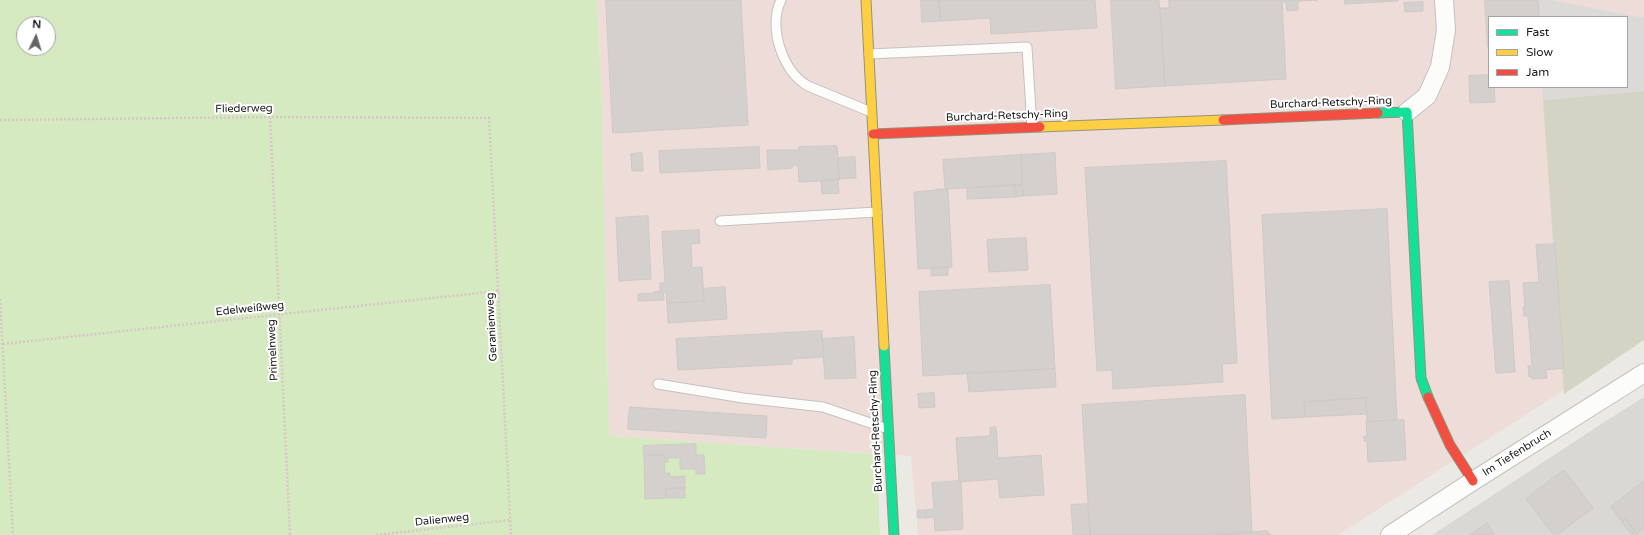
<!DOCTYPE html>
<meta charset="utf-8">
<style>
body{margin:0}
#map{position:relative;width:1644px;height:535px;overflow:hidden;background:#ebe9e4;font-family:"Varela Round",sans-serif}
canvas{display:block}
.legend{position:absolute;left:1488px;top:16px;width:140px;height:72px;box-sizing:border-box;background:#fff;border:1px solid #a4a4a4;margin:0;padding:5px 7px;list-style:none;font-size:12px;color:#1c1c1c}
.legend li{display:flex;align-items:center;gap:8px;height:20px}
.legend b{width:20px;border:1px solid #a4a4a4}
.north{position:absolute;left:16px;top:16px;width:40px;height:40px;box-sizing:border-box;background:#fff;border:1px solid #a4a4a4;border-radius:50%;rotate:4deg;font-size:11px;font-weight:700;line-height:16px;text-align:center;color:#1c1c1c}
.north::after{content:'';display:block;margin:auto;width:14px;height:18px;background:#646462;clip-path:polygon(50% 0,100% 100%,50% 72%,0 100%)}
</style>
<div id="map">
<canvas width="1644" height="535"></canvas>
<ul class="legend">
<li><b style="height:5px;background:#16e098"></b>Fast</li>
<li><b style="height:5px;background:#ffcf43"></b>Slow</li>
<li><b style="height:5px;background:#f24e42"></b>Jam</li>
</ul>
<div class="north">N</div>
</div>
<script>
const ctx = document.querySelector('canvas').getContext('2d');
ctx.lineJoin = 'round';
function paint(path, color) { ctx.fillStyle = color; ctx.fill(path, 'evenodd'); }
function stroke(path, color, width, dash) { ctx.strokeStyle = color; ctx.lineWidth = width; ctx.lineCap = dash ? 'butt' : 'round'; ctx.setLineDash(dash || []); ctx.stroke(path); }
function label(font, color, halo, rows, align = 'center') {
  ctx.font = font + ' "Varela Round",sans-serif'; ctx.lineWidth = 4; ctx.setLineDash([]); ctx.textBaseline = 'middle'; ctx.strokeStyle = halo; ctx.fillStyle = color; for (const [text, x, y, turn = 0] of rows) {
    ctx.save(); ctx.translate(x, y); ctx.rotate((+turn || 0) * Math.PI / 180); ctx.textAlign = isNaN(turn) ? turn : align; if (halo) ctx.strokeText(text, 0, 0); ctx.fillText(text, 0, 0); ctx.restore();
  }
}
const residential = new Path2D(`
 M1644 397V535H1432L1606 421Z`);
const commercial = new Path2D(`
 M597 0H1644V339L1338 535H918L911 456 609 436 602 107ZM1489 17H1627V87H1489Z`);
const construction = new Path2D(`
 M1644 91V340L1564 394 1543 100Z`);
const grass = new Path2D(`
 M0 0H597L602 107 609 436 877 454 880 535H0ZM24 24H48V48H24Z`);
const parking = new Path2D(`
 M1536 0H1550L1644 18V91L1543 100 1542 87H1627V17H1537Z`);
const building = new Path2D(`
 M606 0H741L748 125 613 133Z
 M921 0H939L941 21 922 22Z
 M939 0H1095L1097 28 991 34 990 18 941 21Z
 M1111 0H1159L1165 86 1116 89Z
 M1169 0H1318L1298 1V10L1287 11 1286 2H1282L1286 79 1165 86 1160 8H1169Z
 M1345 0H1398V1L1345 4Z
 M1485 0H1533L1538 1 1539 17H1489V47H1488Z
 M1423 2V11L1405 12 1404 3Z
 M1489 75V87H1494L1495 102 1470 103 1469 76Z
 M837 146 839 180 799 182 798 165H793L792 168 768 170 767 150H798L799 147Z
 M759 147 760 168 660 173 659 151Z
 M642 153 643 171H632L631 154Z
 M1055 153 1057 194 1023 196 1021 155Z
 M1021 155 1022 185 945 189 943 160Z
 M855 157 856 178 839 179 838 158Z
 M1226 161 1237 363 1222 364 1223 382 1113 389 1112 370 1097 371 1085 168Z
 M838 180 839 193 822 194 821 181Z
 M1015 185 1016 197 967 199V188Z
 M1015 185H1022L1023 196 1016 197Z
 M936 189H948L952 267 918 269 914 192 937 190Z
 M1387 209 1397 420 1367 422 1366 398 1304 402 1305 417 1272 419 1262 215Z
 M648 216 651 279 619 281 616 218Z
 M699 230 700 243 691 244 692 268 702 267 704 301 667 303 666 292H663L664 300 638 301V294L654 293V292L660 291V283H665L662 232Z
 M1026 238 1028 270 989 272 987 240Z
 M1555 244 1564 368 1546 370 1547 378 1532 379V377H1529L1528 366H1532L1528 316H1524L1523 307 1525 306 1523 283 1539 282 1536 245Z
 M948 267V275L931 276V268Z
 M1509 281 1515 372 1496 373 1489 282Z
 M1050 285 1055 369 923 376 919 292Z
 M725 287 727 319 668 323 667 303 704 301 703 289Z
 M822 331 824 357 792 359V364L678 370 676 339Z
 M854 337 856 378 825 379 822 339Z
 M1055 369 1056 387 969 392 967 373Z
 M934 393 935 407 919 408 918 394Z
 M1245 395 1252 532 1210 535H1090L1082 405Z
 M1366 398 1367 414 1305 417 1304 402Z
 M630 407 767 416 766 438 628 429Z
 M1404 420 1406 460 1368 462 1367 441H1364V436H1367L1366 422Z
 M996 427 998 458 1041 455 1044 495 1000 498 998 479 959 482 956 438 990 436V428Z
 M696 444V455H704L705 474H696V469H680V458H664V455L644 456 643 446Z
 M664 455V458H668V462H664L665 473H670V477L685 476V488L666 489V498L645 499 644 456Z
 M1564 470 1593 508 1557 535H1554L1526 499Z
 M961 481 963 529 935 531 934 517 926 518 925 510 934 509 932 483Z
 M1644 481V528L1637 534 1626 519 1622 522 1611 507Z
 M685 488V498H666V489Z
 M1088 504 1090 535H1073L1071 505Z
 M918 510H925L926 518H918Z
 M1626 519 1637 534 1635 535H1632L1622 522Z
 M1487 523 1495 535H1470Z
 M1267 531 1271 535H1210L1252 532Z`);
const path = new Path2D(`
 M270 117 290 535
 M0 120 270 117 489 118 511 535
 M0 299 13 535
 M3 344 498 291
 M376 535 510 520`);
const lane = new Path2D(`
 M781 0C768 27 782 71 808 86L871 112
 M869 54 1027 47 1032 127
 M720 221 877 212
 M658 384 743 398 823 407 888 429`);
const street = new Path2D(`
 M1407 112 1427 96 1440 67 1446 30 1444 0
 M1390 535 1473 481 1644 373`);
const fast = new Path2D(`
 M1378 113 1407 112 1421 378 1428 397
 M884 346 894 535`);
const slow = new Path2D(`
 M866 0 884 346
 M1040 127 1223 120`);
const jam = new Path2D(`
 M1223 120 1378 113
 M873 134 1040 127
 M1428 397 1450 445 1473 481`);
const streetNames = [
 ["Burchard-Retschy-Ring",1331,103,-2],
 ["Fliederweg",244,109,-1],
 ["Burchard-Retschy-Ring",1007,116,-2],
 ["Edelweißweg",250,309,-6],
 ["Geranienweg",492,327,-93],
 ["Primelnweg",273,350,-93],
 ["Burchard-Retschy-Ring",876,431,-93],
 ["Im Tiefenbruch",1517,453,-32],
 ["Dalienweg",442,520,-6]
];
paint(residential, '#dad8d5');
paint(commercial, '#eedcd8');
paint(construction, '#d4d4c5');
paint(grass, '#d6eac1');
paint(parking, '#dbdad8');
paint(building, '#d3d0cd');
stroke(building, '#cecac5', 1);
stroke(lane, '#c3c2c0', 11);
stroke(street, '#c3c2c0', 20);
stroke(fast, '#92947c', 11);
stroke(slow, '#92947c', 11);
stroke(jam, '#92947c', 11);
stroke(path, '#d7c7c3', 2.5, [2, 2]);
stroke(lane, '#fcfcfb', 9);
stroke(street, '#fcfcfb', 18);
stroke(fast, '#16e098', 9);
stroke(slow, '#ffcf43', 9);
stroke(jam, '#f24e42', 9);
label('11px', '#1c1c1c', '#fff', streetNames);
</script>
